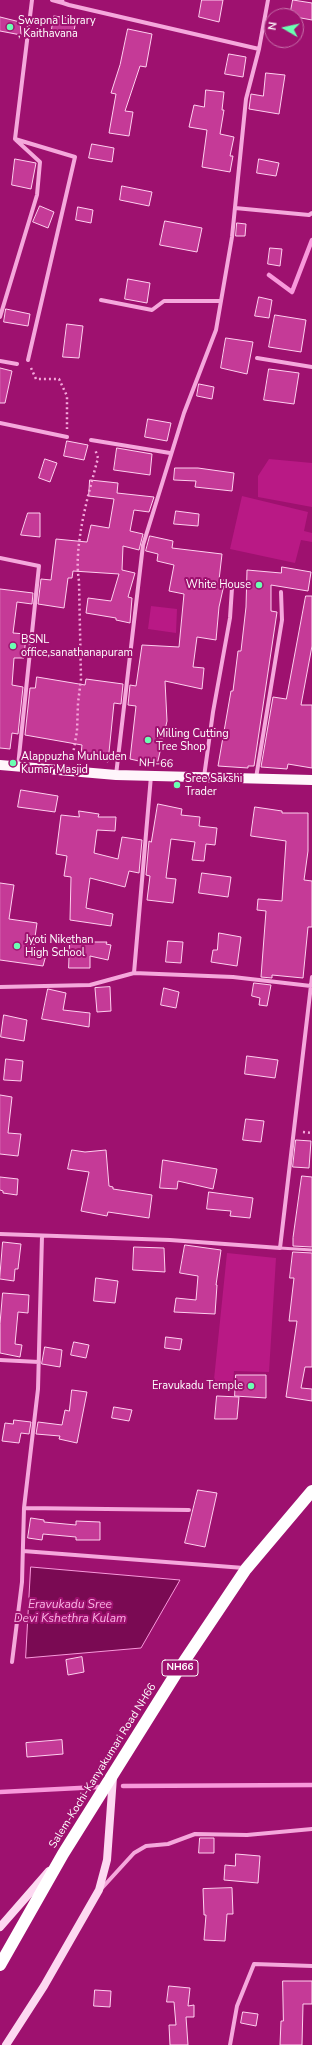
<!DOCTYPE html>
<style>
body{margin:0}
#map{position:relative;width:312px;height:2045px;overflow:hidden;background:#9e116f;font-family:"Nunito Sans",sans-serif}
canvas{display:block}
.north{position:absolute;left:264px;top:8px;width:40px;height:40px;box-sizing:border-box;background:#9e116f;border:1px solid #c570a9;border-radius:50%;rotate:279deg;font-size:11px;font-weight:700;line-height:16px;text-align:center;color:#fff}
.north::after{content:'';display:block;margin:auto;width:14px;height:18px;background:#6bffb3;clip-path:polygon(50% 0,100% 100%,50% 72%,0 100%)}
</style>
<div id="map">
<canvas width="312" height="2045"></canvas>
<div class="north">N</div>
</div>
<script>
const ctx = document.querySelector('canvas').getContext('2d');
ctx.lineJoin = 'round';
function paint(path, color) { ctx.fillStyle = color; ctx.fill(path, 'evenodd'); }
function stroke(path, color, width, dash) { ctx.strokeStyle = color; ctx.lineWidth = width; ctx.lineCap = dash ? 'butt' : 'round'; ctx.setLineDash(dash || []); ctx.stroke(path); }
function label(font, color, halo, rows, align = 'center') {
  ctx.font = font + ' "Nunito Sans",sans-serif'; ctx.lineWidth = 4; ctx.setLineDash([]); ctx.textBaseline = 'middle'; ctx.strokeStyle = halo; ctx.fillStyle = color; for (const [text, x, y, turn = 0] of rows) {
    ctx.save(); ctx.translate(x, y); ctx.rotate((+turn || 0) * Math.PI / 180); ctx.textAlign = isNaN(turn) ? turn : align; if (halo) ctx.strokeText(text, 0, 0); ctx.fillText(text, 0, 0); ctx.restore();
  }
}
const green = new Path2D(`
 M269 459 312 463V507L258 497V476Z
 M242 496 308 512 304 531 312 533V542L301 540 295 563 230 549Z
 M151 606 177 609 176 633 148 629Z
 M227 1253 276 1258 269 1372 234 1371 232 1390 213 1389Z`);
const water = new Path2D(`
 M31 1567 180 1580 141 1648 26 1658Z`);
const stream = new Path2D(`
 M269 275 292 292 312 240
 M123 1786 312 1785
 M0 1792 99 1787`);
const building = new Path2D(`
 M202 0H223L219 22 199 17Z
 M293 0 312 3V20L290 16Z
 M54 16 76 19 73 38 51 35Z
 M0 17 20 22 21 35 0 31Z
 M128 29 152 34 146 67 140 66 125 111 133 112 129 136 109 133 116 94 111 93 120 65Z
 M229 54 246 57 243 77 225 74Z
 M266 73 285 75 279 114 249 109 251 94 263 96Z
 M206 90 224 92 222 110H224L220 134 234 137 230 156H233L230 172 202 167 207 130 189 127 194 105 204 107Z
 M92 144 114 148 112 162 89 158Z
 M15 159 36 163 31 189 12 185Z
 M259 159 279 163 276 176 257 173Z
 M122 186 152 192 149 206 120 200Z
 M40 206 54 212 48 228 33 222Z
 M78 207 93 210 91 223 76 220Z
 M165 221 202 228 197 252 160 245Z
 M237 223 246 224 245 236H236Z
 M270 248 282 249 280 266 268 264Z
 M128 279 150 283 147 303 125 299Z
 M259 297 272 300 269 318 255 316Z
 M6 309 30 314 28 326 4 322Z
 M275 315 306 320 301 352 269 347Z
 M67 324 83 326 79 358 63 357Z
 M226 338 253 342 247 374 221 368Z
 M0 368 12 371 5 403H0Z
 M269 369 299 373 294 404 264 400Z
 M199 384 214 387 212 399 197 396Z
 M148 419 171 423 167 441 145 437Z
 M67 441 88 445 84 460 64 456Z
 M117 448 152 454 150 475 114 470Z
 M45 459 57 463 50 482 39 478Z
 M175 468H198L234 473 232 491 195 487 196 481 174 480Z
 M90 480 118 483 117 493 154 497 149 512 134 510 130 531 143 534 139 550 123 546 122 570 135 573 128 597 132 598 130 623 116 620V618L86 613 88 598 111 601 119 574 73 571 72 578H68L64 608 38 604 41 579 51 580 56 539 87 542 91 525 109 528 114 499 89 496Z
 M176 511 199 514 198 526 174 524Z
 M28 513H40V537L21 535Z
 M150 536 173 541 172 548 222 554 219 580H225L219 607 216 640 197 637 193 667 204 668 202 689 165 681 167 721 157 765 130 759 136 706 128 705 130 685 136 686 142 645 179 647 184 594 169 591 174 565 157 561 158 554 146 551Z
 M282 567 311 572 308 591 271 585V611L277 612 254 766H248V768L218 766 231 691H233L238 651H241L246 607 247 570 281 573Z
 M0 589 33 593 32 604 17 602 13 633 26 634 24 658H14L12 685 23 687 18 734 12 733 10 749 0 748Z
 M306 596H312V646L301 705H312V768L288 764 287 769 261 767 273 697 286 699Z
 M37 677 85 685 86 679 123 684 121 704 114 703 108 762 81 754 82 745 25 735 30 688H35Z
 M21 790 58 796 55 812 18 807Z
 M158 804 182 809 181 815 200 817 199 826 217 828 215 845 206 844 204 861 192 860 195 842 171 839 166 878 176 879 173 903 147 900 150 876 146 875 149 841 151 842Z
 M255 807 282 811V813H308V851L304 880 312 881V927H308L303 978 272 975V978L261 977 266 911 257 910 258 899 282 901 286 841 251 836Z
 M79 811 99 814 98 817H116L115 831 97 830 94 853 118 859 122 837 142 840 139 873 129 871 125 887 90 878 86 908 113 914 111 926 70 920 71 877 64 876 67 856 56 854 61 815 79 817Z
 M202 873 231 877 228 897 199 893Z
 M0 883 14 885 9 919 37 923 33 951 46 955 43 966 0 960Z
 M219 933 241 937 237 966 211 962 213 950H217Z
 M168 941 183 942 181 963 166 962Z
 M70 942H107L106 944 111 945 108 960 90 956V968H69Z
 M254 983 271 985 267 1006 259 1005 260 998 252 996Z
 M110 987 111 1011 97 1012 95 988Z
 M164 988 179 992 176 1008 161 1005Z
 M48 989 66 993 63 1010 90 1013 89 1027 42 1019Z
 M4 1015 27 1020 24 1041 1 1037Z
 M247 1056 278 1060 275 1078 245 1074Z
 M6 1059 23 1061 21 1081 4 1080Z
 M0 1095 12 1097 8 1133 21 1134 18 1156 0 1154Z
 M246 1119 264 1121 261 1142 243 1140Z
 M296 1140 311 1141 309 1168 293 1167Z
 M72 1150 85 1152 106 1150 109 1186 113 1187V1189L152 1195 149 1218 108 1212 107 1216 81 1211 89 1172 68 1169Z
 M163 1160 217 1169 213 1189 178 1181 177 1189 160 1188Z
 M302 1176 312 1177V1247L293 1246V1238Z
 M0 1177 18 1179 17 1195 3 1193V1191L0 1190Z
 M209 1192 253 1198 250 1218 230 1216 231 1211 207 1209Z
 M3 1242 21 1244 18 1269H15L14 1281 0 1279Z
 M185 1245 221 1250 216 1285H217L215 1314 174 1312 176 1298 196 1300 198 1276 180 1273Z
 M134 1247 164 1248 165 1272 133 1270Z
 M293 1252 312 1253V1367H305L301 1388 312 1389V1401L286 1397 297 1321H289L294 1278H290Z
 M96 1278 118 1281 115 1303 94 1301Z
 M3 1293 29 1295 28 1313 18 1312 15 1344 22 1345 20 1357 0 1353V1324Z
 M166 1337 182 1339 180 1350 165 1348Z
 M74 1342 89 1345 86 1358 71 1355Z
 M45 1347 62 1350 60 1367 42 1364Z
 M236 1375H266V1398L235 1396Z
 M72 1390 87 1392 77 1443 59 1439 60 1436 36 1434 38 1422 62 1425 65 1410 69 1411Z
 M217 1396 239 1397 237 1419H215Z
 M114 1407 132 1410 129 1421 112 1418Z
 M14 1420 31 1422 29 1434 21 1433 19 1443 2 1441 5 1423 13 1424Z
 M198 1490 217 1493 205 1547 185 1543Z
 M31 1518 44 1520V1522L76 1525V1521L100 1522V1540H76V1537L43 1534 42 1540 28 1538Z
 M82 1657 84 1672 68 1675 66 1660Z
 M62 1740 63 1754 27 1757 26 1743Z
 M200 1838H214V1853H199Z
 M236 1854 260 1856 258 1883 224 1880 225 1865 235 1866Z
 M232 1888 233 1914H227L225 1941 204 1940 206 1915H204L203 1889Z
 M283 1981H312V2004H303L302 2045H280L281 2021H283Z
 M169 1986 190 1988 188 2006 194 2005V2017H186L188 2045H170L169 2025H176L174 2002H167Z
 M95 1990 111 1991 110 2007 94 2006Z
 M243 2012 258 2014 256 2026 241 2023Z`);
const path = new Path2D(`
 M31 368 36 379H59L67 396V429
 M72 760 77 731 78 703 81 679 79 581C73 546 89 492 98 458L95 449
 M303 1132 312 1133`);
const lane = new Path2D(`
 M280 1248 312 1250`);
const street = new Path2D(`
 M52 0 63 3
 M62 0 63 3 69 5 259 49
 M235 208 309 215 312 213
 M101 300 152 310 164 301H221
 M0 317 37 195 40 162 16 140
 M257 358 312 367
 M28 360 75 157 15 139 32 0
 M0 361 17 364
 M0 423 67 437
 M91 440 170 453
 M0 558 39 566 18 766
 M116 775 143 545 184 413 216 330 232 237 246 99 259 49 268 0
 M204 777 213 712 230 618 232 588
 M256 778 282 620 281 592
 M134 973 233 977 311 986
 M0 987 90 985 134 973 151 776
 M0 1234 170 1240 280 1248 312 977
 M0 1360 39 1362
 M24 1508 189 1510
 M23 1551 244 1568
 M12 1662 22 1582 24 1508 38 1389 42 1236
 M102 1888 134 1853 146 1846 168 1844 195 1834 247 1835 312 1829
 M230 2045 237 2006 254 1964 312 1966`);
const secondary = new Path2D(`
 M0 1927 49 1871
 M6 2045 44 1986 99 1890 107 1860 113 1777`);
const primary = new Path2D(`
 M0 765 116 775 312 780`);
const highway = new Path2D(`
 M0 1965 63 1854 177 1672 246 1569 312 1491`);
const markers = [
 [10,27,4,"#6bffb3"],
 [259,585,4,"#6bffb3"],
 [13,646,4,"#6bffb3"],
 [148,740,4,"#6bffb3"],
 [13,763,4,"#6bffb3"],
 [177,785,4,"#6bffb3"],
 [17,946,4,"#6bffb3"],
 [251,1386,4,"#6bffb3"]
];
const shields = [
 [180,1668,36]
];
const shieldNames = [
 ["NH66",180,1668]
];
const poiNames = [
 ["Swapna Library",18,21],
 [", Kaithavana",18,34],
 ["White House",251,585,"right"],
 ["BSNL",21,640],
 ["office,sanathanapuram",21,653],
 ["Milling Cutting",156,734],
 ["Tree Shop",156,747],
 ["Alappuzha Muhluden",21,757],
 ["Kumar Masjid",21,770],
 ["Sree Sakshi",185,779],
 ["Trader",185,792],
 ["Jyoti Nikethan",25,940],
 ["High School",25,953],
 ["Eravukadu Temple",243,1386,"right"]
];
const streetNames = [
 ["NH-66",156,764,2],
 ["Salem-Kochi-Kanyakumari Road NH66",103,1766,-58]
];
const waterNames = [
 ["Eravukadu Sree",70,1605],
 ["Devi Kshethra Kulam",70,1619]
];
paint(green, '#b91985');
paint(water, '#7a0a53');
stroke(water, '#f899db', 1);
stroke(stream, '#f899db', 4.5);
paint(building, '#c53a97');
stroke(building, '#fed0ef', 1);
stroke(path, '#f5a8dc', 2.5, [2, 3]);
stroke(lane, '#f5a8dc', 3);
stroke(street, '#f5a8dc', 4);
stroke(secondary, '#fdd8f1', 8);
stroke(primary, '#fff5fb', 10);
stroke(highway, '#fff', 12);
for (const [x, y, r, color] of markers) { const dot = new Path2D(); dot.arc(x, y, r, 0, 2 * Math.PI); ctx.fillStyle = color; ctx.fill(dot); stroke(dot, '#9e116f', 1.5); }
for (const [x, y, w] of shields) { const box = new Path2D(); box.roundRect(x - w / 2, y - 8, w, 16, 3); ctx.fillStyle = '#9e116f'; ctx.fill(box); stroke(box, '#fff', 1); }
label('bold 10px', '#fff', null, shieldNames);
label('11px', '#fff', '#9e116f', poiNames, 'left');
label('11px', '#fff', '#9e116f', streetNames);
label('italic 12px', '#fbb4e5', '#9e116f', waterNames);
</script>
